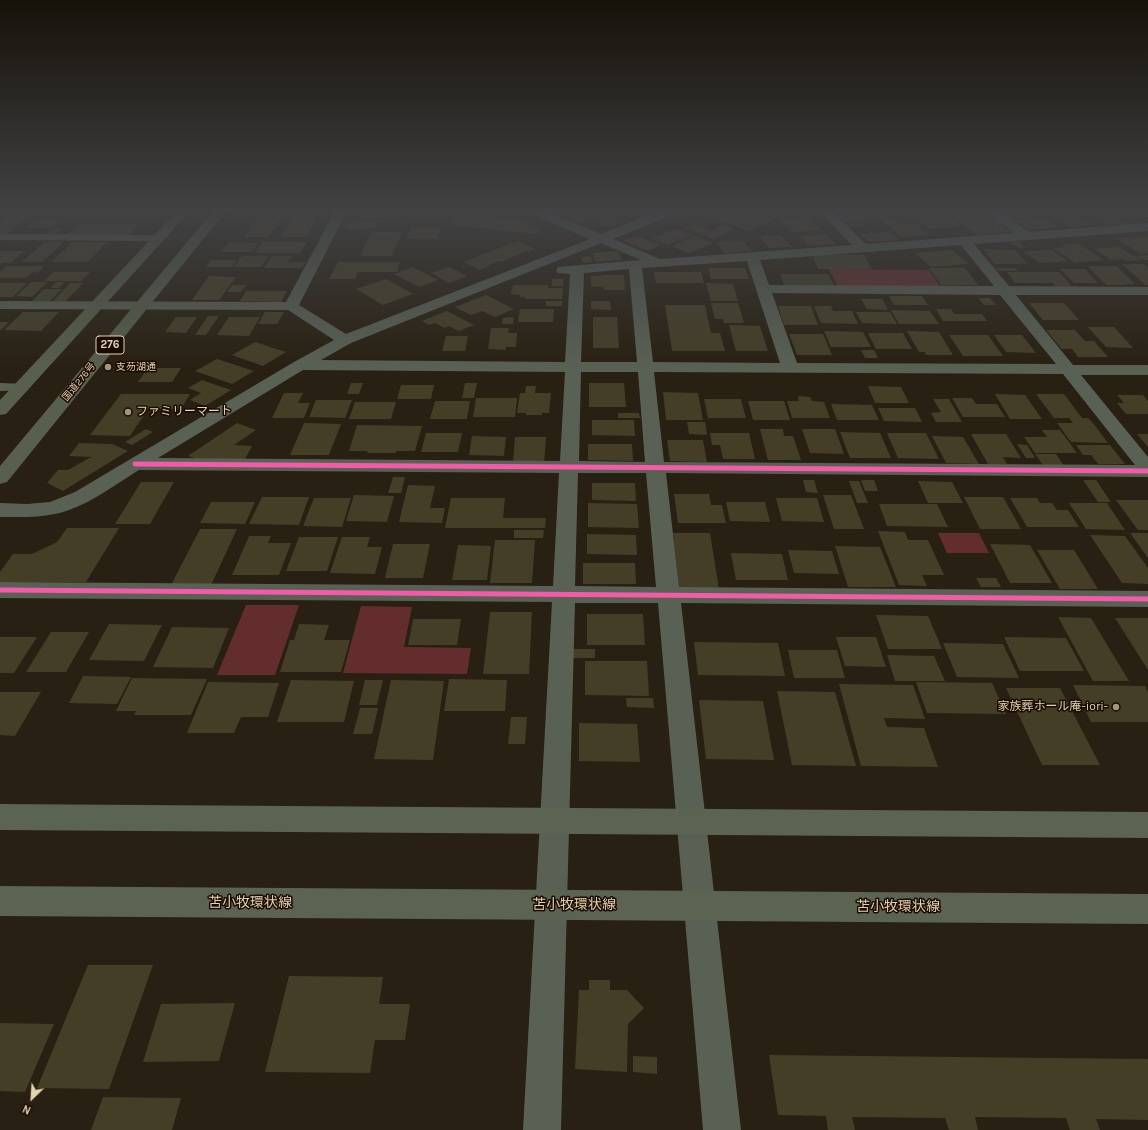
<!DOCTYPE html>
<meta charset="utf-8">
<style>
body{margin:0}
#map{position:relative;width:1148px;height:1130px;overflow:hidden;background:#282012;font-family:Karla,sans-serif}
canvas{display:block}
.north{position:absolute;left:12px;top:1078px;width:40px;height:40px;-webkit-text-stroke:3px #180c00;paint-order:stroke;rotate:205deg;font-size:11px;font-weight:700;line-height:16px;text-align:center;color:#e8d2ae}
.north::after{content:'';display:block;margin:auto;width:14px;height:18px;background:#e8d2ae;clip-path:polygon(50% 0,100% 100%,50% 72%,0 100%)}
</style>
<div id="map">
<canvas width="1148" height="1130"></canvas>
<div class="north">N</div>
</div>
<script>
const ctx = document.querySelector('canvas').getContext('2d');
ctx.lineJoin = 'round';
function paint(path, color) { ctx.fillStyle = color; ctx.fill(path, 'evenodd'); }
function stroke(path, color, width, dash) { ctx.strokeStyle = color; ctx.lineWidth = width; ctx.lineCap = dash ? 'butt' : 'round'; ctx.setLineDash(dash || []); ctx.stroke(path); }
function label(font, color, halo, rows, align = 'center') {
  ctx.font = font + ' Karla,"Noto Sans JP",sans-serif'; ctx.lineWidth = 3; ctx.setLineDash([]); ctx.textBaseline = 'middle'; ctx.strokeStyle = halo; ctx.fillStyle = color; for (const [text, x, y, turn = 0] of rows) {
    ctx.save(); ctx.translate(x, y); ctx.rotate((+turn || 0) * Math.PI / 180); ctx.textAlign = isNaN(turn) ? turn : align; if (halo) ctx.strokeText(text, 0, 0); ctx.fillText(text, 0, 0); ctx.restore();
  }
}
const green = new Path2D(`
 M829 269 929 270 941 288H838Z
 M938 533H979L989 553H947Z
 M246 605H299L275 675H217Z
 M361 606 412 607 404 647 471 648 467 674 343 673Z`);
const building = new Path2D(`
 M15 211H34L5 235H0V223Z
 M86 211H94L89 216H81Z
 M263 211H294L289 219H281L269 237H244L256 220H279L257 219Z
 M296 211H318L313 220H291Z
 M366 211H403L400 218H363Z
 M581 211H588L599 216 579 223 564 217Z
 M594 211H611L619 214 611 217 622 222 609 227 592 220 604 216Z
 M719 211 729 215 737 211H781L788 214 776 219 758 213 754 215 760 214 775 219 749 231 695 212Z
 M836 211H867L873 217 864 218 867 220 848 222Z
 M873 211H892L895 213 876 215Z
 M907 211H939L945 216 916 218Z
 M948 211H979L982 213 953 215Z
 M998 211H1046L1052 215 1008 219Z
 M1052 211H1076V212L1056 214Z
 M1086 211H1116L1125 217 1116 218 1127 224 1110 225Z
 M1126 211H1145L1148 213V217L1138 218Z
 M461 212 497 215 494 219 530 221 527 228 539 229 536 234 451 225Z
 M1072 213 1091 225 1072 227 1053 215Z
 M886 215 902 225 916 224 929 235 902 237 876 216Z
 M989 215 1003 224 999 225 1010 232 977 235 954 217Z
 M949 216 962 226 929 229 917 219Z
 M808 217 821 230 791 232 779 219Z
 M1045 218 1059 227 1029 230 1015 220Z
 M36 220H62L52 228H27Z
 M291 220H316L306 237H280Z
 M348 221H378L374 229H344Z
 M697 222 704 225 701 227 712 231 723 225 735 229 713 239 684 228Z
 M862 223 865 226 850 227 846 224Z
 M79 224H139L129 235H67Z
 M55 228H63L56 234H48Z
 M411 228H441L438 239H407Z
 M675 229 692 235 668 245 651 239Z
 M371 232H402L392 256H360Z
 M891 232 900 240 869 242 860 234Z
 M826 234 836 244 809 246 799 236Z
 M781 235 792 247 769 248 759 236Z
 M637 236 661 245 648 251 623 241Z
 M695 236 713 243 689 253 671 246Z
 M1129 237 1131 238 1148 237V253L1141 254 1115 238Z
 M742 240 752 251 724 253 716 242Z
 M518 241 535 249 528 252 526 251 501 262 499 261 488 265 490 266 480 270 463 262Z
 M1017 241 1026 248H1019L1010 242Z
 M44 242H64L42 262H22Z
 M73 242H107L88 262H51Z
 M228 242 258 243 252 252H221Z
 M262 242H307L300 253H255Z
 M1078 243 1104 260 1075 263 1053 248 1065 247 1062 244Z
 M1119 247 1141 260 1127 261 1123 259 1111 260 1094 249Z
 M983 249 1015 250 1027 264H995Z
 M1051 249 1068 261 1040 263 1023 252Z
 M952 250 969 264 931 267 915 253Z
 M0 251H24L11 263H2L0 265Z
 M618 251 622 260 596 262 592 253Z
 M812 255H864L872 269H818Z
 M1148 255V260H1144L1136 256Z
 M242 256H269L261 267H234Z
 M272 256H292L288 262H306L302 268H264Z
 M590 256 593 262 583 263 581 257Z
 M211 260H237L232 267H206Z
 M338 262H400L397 272H358L355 279H329Z
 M1122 264H1144L1148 268V285H1145Z
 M6 266H44L38 273 32 272 26 278H0V272Z
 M1087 266H1117L1135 284H1126L1128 285H1106Z
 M413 267 438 280 419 287 394 274Z
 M449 267 467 276 449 283 431 273Z
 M708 268H745L749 279H711Z
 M929 268H965L978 285H941Z
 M995 268H1015L1018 271H998Z
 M1060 269H1085L1098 283H1074Z
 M53 272H90L81 281H44Z
 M654 272H701L704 283H656Z
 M1007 272H1059L1073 287H1056L1052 283H1015Z
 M780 274H828L835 287H785Z
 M601 275H624L625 290H604V287L591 286V276H601Z
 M209 276 236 277 219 300H192Z
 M386 279 413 294 383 305 356 289Z
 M552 279H563V286H552Z
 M31 282H47L32 297 16 296Z
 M56 282H65L59 288H51Z
 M0 283H27L13 297H0Z
 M70 283H83L66 301H53Z
 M706 283 733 284 738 301H711Z
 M232 285H246L241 292H227Z
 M513 285H548V288H563L562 299H524L525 297H520V295L511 294Z
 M44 289H62L50 301H32Z
 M246 291H287L281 302 240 301Z
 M486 295 514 309 495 317 482 311 471 315 455 307Z
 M889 296H922L928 305H894Z
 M978 298H990L996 305H984Z
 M861 299H882L888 310 867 309Z
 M546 301H562V306H546Z
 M591 301H610L611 310 591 309Z
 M711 303H738L744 323H724L723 319H715Z
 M1029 303H1064L1079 320H1043Z
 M665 305H705L711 333H720L725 351H672Z
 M778 306H811L818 325H784Z
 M814 306H831L833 311H852L858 324 821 323Z
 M520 309H554L553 322H518Z
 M936 309H951L954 314H982L987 321H943Z
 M891 310 930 311 939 324H899Z
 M447 311 474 325 459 331 449 326 445 328 435 323 429 325 422 321Z
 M23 312H59L41 331 4 330Z
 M265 312H284L277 324H258Z
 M856 312H890L897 324 862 323Z
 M208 316H219L206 335H195Z
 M176 317H197L186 333 165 332Z
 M229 317H260L249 336 217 335Z
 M514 317 513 324H502L503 318Z
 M593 317H617L619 348H593Z
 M0 322H9L1 330H0Z
 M729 325 760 326 768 351H736Z
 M1088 327H1114L1133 348 1106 347Z
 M491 328H509L508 333H517L516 347H506V350L488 349Z
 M1046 330H1075L1085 341H1094L1108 357H1078L1072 349H1062Z
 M824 331 863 332 871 347H831Z
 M907 331 939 332 953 355H926L925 352H919Z
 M868 333H903L912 349H876Z
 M789 334H823L832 355H797Z
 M949 335H988L1003 356H963Z
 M994 335H1022L1036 353 1006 352Z
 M446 336H468L465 351H442Z
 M255 342 286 352 263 366 232 355Z
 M861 350H874L878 358H865Z
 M217 359 254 371 232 384 195 371Z
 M148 368H181L172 382H138Z
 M202 380 231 390 205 406 190 400 201 393 188 388Z
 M351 383H363L359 394H347Z
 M465 383H477L474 398H462Z
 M589 383H624L626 407H589Z
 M401 385H434L431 399H397Z
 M526 386H536L535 393H551L549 413H542V415H526V413H517L520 393H525Z
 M868 386 901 387 909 403H875Z
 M663 392 698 393 703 420H666Z
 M284 393H303L298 403H310L304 418H272Z
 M121 394H190L181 409H148L130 436 90 435Z
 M995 394 1025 395 1042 419H1010Z
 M1036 394H1064L1082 418H1088L1093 423 1108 443 1071 442 1057 423H1073L1069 418H1054Z
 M1117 395H1143L1148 401V414H1126L1117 403H1124Z
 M798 396 810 397 812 401 824 402 830 418H792L787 401H799Z
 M476 398H517L515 417H473Z
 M952 398H972L976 404H997L1005 417H963Z
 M704 399H741L746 418H708Z
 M933 399H949L962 422H936L931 413 941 412Z
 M316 400H352L345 418 309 417Z
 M435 401H470L467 419H430Z
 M748 401H784L790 420H753Z
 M355 402H396L391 419H349Z
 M831 404 872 405 879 420H837Z
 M878 408H915L922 422 884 421Z
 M618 413H639L640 418H618Z
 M592 420H634L635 436 592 435Z
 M687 422H705L707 435 689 434Z
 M237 423 256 430 234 445 252 446 245 459 207 463 188 456Z
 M304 423 341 424 329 455H290Z
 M357 425 422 426 415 451H396V453H367L368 451H349Z
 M146 429 153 432 132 445 125 442Z
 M760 429H783L784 436H793L801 460H768Z
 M802 429H835L844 454 810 453Z
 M1042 430H1060L1077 453H1035L1024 437H1047Z
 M840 432 880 433 891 458H850Z
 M426 433H462L458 452H421Z
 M710 433H749L755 459H723L720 445H712Z
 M887 433H926L939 459 898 458Z
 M971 434H1006L1021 458 1003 457 1007 464H988Z
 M1137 434H1148V447Z
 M472 436 506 437 504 456 469 455Z
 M932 436 963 437 979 464 946 463Z
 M515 437H546L544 463H513Z
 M667 440H703L707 462 670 461Z
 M79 443 112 444 128 451 63 491 47 483 58 470H68L91 457 69 456Z
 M588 444H632L633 461 588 460Z
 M1017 444 1027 445 1035 458H1026Z
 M1076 445H1110L1125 464H1098L1091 455H1083Z
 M1035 454H1056L1064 466 1043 465Z
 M393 477H405L401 493H388Z
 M803 480H814L818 493 806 492Z
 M861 480H874L878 491H865Z
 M1083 480H1096L1111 502H1098Z
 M849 481H859L868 503H857Z
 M918 481 952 482 963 503H928Z
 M141 482H174L150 524H115Z
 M592 483H635L636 501 592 500Z
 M408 485 435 486 430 508H445L442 523 399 522Z
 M674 494H709L711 505H722L726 523H678Z
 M354 495 394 496 387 522 346 521Z
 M823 495H851L864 529H834Z
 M262 497H309L299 525 249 524Z
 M964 497H1003L1021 529H980Z
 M314 498H351L342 527 303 526Z
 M451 498H505L503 518H546L545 528H445Z
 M776 498H817L824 522 782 521Z
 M1010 498H1037L1040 503H1052L1057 510H1068L1079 527H1027Z
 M1116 500H1148V530H1138Z
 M211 502H255L245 524 200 523Z
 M726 502H765L770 522 730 521Z
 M588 503 637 504 639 528 588 527Z
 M1069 503H1107L1125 530 1086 529Z
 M879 504H937L948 527 887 526Z
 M67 528H119L86 582H0V572L13 554H32L57 542Z
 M200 529H237L211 585H171Z
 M514 530H544L543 538H514Z
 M878 531 905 532 908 540H928L944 575H922L927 586 899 585Z
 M673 533H710L719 589 679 588Z
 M1130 533H1148V558Z
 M587 534 636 535 637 555 587 554Z
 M1090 535 1125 536 1148 568V584L1122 583Z
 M249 536H271L268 543H291L279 575H232Z
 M299 537H338L327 571H286Z
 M342 537H370L367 547H382L375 574 330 573Z
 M495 540H535L532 583H490Z
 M393 544H430L423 578H385Z
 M990 544 1030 545 1052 583H1010Z
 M458 545 491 546 487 580H452Z
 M835 546 880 547 896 587H848Z
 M788 550 832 551 839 574 794 573Z
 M1037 550H1074L1098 589H1060Z
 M731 553 782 554 788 580H736Z
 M583 563H635L636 584H583Z
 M976 578H996L1001 587H981Z
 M490 612H532L529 674H483Z
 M587 614H643L645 645H587Z
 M876 615 928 616 942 649H888Z
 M1058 617 1091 618 1129 681H1093Z
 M1115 618H1148V670Z
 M413 619H461L457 645H408Z
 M109 624 162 625 144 661 89 660Z
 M299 624 329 625 324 640H350L341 672H280L290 640H294Z
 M172 627 229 628 213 668 153 667Z
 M51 632H89L66 672H26Z
 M0 637H37L14 673H0Z
 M836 637H876L886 667 845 666Z
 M1004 637 1066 638 1084 671H1020Z
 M694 642 778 643 785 676 698 675Z
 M943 643 1003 644 1019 678 957 677Z
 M573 649H595V658H573Z
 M788 650H837L845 678H794Z
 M887 655 934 656 945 681H895Z
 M585 661H647L649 696 585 695Z
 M83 676 131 677 117 704 69 703Z
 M132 678 207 679 191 715H134L136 711H116Z
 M449 679 507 680 505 711H444Z
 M291 680 354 681 344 722H277Z
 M365 680H383L377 705H359Z
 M391 680 444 681 433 760 374 759Z
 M208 682 279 683 268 717H241L234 733H187Z
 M916 682 992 683 1006 714 927 713Z
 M839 684 913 685 925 719 884 718 887 727 924 728 938 767 861 766Z
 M1073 685 1145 686 1148 692V722H1091Z
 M1006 688H1060L1100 765H1042Z
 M777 691 835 692 856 766 792 765Z
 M0 692H41L15 736 0 735Z
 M626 698H653L654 708 627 707Z
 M699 700 763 701 774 760 706 759Z
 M360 708H378L372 734H353Z
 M511 717H527L525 744H508Z
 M579 723 637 724 640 762 579 761Z
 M88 965H153L109 1089 37 1088Z
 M289 976 383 977 379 1004H410L405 1040H375L370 1073 265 1072Z
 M589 980H610V990H627L644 1008 628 1024 627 1072 575 1069 579 990H589Z
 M235 1003 219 1061 143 1062 161 1004Z
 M0 1023 54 1024 25 1092 0 1091Z
 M769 1055 1148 1059V1120L1096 1119 1100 1130H1070L1066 1118 975 1117 978 1130H949L945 1118 852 1117 855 1130H828L826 1116 778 1115Z
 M633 1056 657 1057V1074L633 1072Z
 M103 1097 181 1098 172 1130H91Z`);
const service = new Path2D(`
 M0 234 159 235 164 238 159 241 0 240Z
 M0 383 25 384 27 387 25 390 0 391Z`);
const minor = new Path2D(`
 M335 211H347L299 305 346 334 590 239 531 214 529 211H546L601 234 659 211H677L675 214 613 239 660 259 852 245 819 211H832L866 244 1014 233 985 211H1000L1029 232 1148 223V231L974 244 1009 286 1148 287V295H1016L1073 365H1148V375H1081L1148 457V477L666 473 679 587 1148 591V607L681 603 741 1130H703L658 603H575L561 1130H523L552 602 0 598V582L553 586 559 473 139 470C113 486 85 508 55 514 37 518 18 517 0 517V503L27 504 50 502 75 492 294 362 334 340 288 310 0 309V301L286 302ZM601 243 641 260 558 267 556 270 558 273 570 274 565 362 321 360 351 343ZM961 245 994 286 769 285 760 260ZM747 261 780 363 653 362 642 268ZM629 269 637 362H581L584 273ZM772 293 1000 295 1056 364 797 363ZM303 370 565 372 560 461 158 458ZM581 372H638L645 462 579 461ZM654 372 1063 374 1135 465 664 462ZM578 473H646L656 587 575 586Z`);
const secondary = new Path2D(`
 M0 804 1148 812V838L0 830Z
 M0 886 1148 894V924L0 916Z`);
const trunk = new Path2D(`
 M177 211H190L6 414 0 415V400Z
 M213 211H226L7 482 0 484V466Z`);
const cycleway = new Path2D(`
 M135 464 1148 471
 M0 590 1148 599`);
const markers = [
 [108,367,4,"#a59477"],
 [128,412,4,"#a59477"],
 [1116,707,4,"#a59477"]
];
const farPoinames = [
 ["支芴湖通",116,367]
];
const farStreetnames = [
 ["国道276号",79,382,-51]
];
const shields = [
 [110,345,28]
];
const shieldNames = [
 ["276",110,345]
];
const poiNames = [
 ["ファミリーマート",136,412],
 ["家族葬ホール庵-iori-",1108,707,"right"]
];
const nearStreetnames = [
 ["苫小牧環状線",250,903],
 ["苫小牧環状線",574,905],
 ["苫小牧環状線",898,907]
];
paint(green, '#642d2d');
paint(building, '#443e27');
paint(service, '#596154');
paint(minor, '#596154');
paint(secondary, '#5b6353');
paint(trunk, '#585f4d');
stroke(cycleway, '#f35aa7', 5);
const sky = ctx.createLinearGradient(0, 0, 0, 370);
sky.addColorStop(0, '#16120a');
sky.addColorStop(0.57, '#424244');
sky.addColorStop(1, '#42424400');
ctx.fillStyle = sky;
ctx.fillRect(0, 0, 1148, 370);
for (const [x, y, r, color] of markers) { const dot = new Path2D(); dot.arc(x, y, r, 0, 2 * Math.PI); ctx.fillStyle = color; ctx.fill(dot); stroke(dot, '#180c00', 1.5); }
label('10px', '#e8d2ae', '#180c00', farPoinames, 'left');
label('10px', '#e8d2ae', '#180c00', farStreetnames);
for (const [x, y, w] of shields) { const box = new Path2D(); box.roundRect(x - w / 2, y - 9, w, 18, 3); ctx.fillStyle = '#180c00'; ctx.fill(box); stroke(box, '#e8d2ae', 1); }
label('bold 11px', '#e8d2ae', null, shieldNames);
label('12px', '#e8d2ae', '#180c00', poiNames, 'left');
label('14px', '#e8d2ae', '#180c00', nearStreetnames);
</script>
